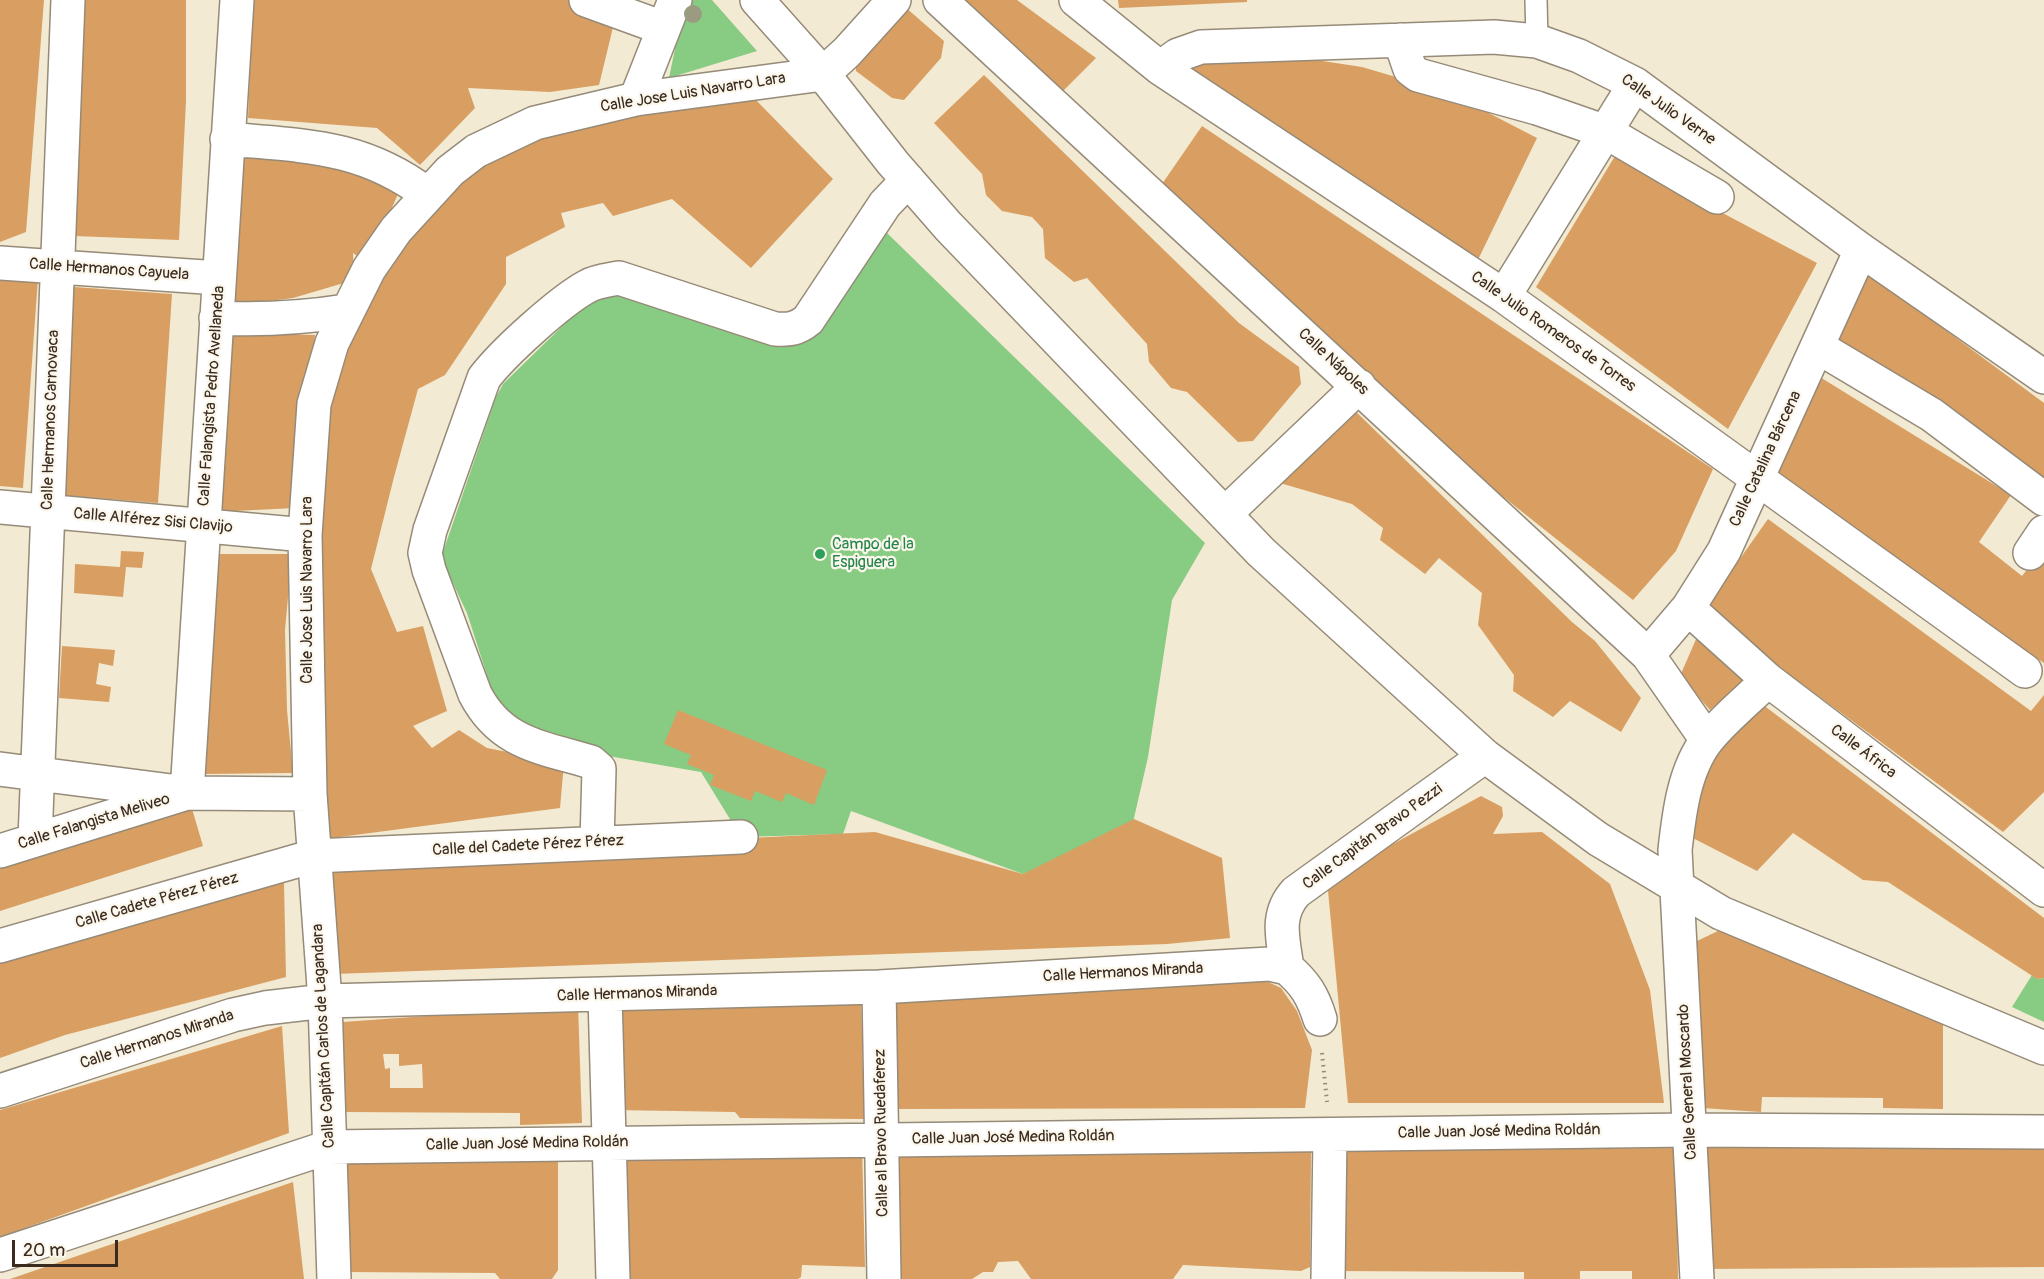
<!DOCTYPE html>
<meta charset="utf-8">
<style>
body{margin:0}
#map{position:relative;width:2044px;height:1279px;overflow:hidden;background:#f2ead2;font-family:Pangolin,sans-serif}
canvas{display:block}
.scale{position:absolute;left:12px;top:1240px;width:106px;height:27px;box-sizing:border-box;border:3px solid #3b2a1e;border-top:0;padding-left:8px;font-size:18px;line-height:21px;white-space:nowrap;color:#3b2a1e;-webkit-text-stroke:4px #fbf7ec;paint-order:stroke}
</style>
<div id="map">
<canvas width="2044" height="1279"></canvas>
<div class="scale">20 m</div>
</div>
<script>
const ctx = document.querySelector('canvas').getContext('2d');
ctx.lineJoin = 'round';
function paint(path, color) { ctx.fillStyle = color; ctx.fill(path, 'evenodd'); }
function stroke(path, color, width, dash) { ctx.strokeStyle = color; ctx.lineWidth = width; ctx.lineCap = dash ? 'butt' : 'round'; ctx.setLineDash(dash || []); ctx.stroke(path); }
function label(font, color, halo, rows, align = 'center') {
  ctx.font = font + ' Pangolin,sans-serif'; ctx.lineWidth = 4.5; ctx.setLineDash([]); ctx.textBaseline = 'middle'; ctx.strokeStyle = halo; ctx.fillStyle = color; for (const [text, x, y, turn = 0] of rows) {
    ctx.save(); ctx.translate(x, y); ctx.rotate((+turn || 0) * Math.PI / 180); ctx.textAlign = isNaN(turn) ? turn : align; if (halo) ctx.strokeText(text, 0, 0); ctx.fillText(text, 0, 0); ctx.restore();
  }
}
const green = new Path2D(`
 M685 0H712L757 51 669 78Z
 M886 232 1205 543 1172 600 1148 757 1131 831 1023 874 851 811 843 834 741 837 701 772 585 752 520 729 495 700 467 613 441 558 496 397 503 384 585 304 597 295 637 288 768 335 800 343Z
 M2032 975 2037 979 2044 978V1022L2012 1007Z`);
const building = new Path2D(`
 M0 0H44L26 232 0 242Z
 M83 0H186V101L179 240 74 236Z
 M253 0H575L616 15 599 85 550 92 468 88 475 108 420 165 377 128 248 118Z
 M954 0H1017L1096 58 1058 96Z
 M1118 0H1247V2L1119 8Z
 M904 6 944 41 941 58 904 100 892 98 856 71 855 54Z
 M1276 54 1362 67 1450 93 1537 138 1473 270 1186 71 1194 59Z
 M984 75 1239 323 1299 367 1301 384 1253 441 1238 442 1187 392 1171 388 1149 362 1147 344 1087 278 1074 282 1045 258 1043 229 1032 217 1002 211 986 195 982 174 934 123Z
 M754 98 833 179 751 268 672 199 613 216 603 203 561 213 565 227 506 257V284L445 375 418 389 394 477 371 569 397 632 423 626 447 711 413 726 432 748 459 730 487 748 564 763 560 808 317 840 323 413 343 331 442 188 529 132Z
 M1202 126 1713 469 1676 551 1633 600 1462 464 1162 184Z
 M315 156 403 183 367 263 353 253 354 280 293 298 230 306 240 158Z
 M1615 156 1817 263 1728 429 1536 287Z
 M1863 269 2044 403V481L1828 344Z
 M0 276 38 278 23 488 0 486Z
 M74 287 172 294 158 503 60 495Z
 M228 333 315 335 313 358 305 374 295 508 215 512Z
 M1815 374 2011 495 1979 542 2022 576 2044 548V663L1770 478Z
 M1350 406 1572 622 1595 641 1641 698 1621 732 1570 701 1553 717 1513 691 1514 675 1478 625 1482 593 1439 558 1425 574 1380 540 1383 528 1352 504 1273 481Z
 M1768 519 2031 711 2044 695V792L2003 832 1703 611Z
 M121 551 144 552 142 568 126 567 123 597 74 593 75 564 120 567Z
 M218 554H292L285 630 287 710 293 773 204 774Z
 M1697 637 1748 677 1710 710 1680 676Z
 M62 646 115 650 113 666 99 663 96 684 111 687 109 702 59 698Z
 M1758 701 2044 918V978L2037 979 1888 882 1863 880 1793 833 1757 871 1687 835 1691 803 1718 743Z
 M678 710 827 770 814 805 786 793 782 802 755 791 751 801 710 785 714 775 687 764 691 755 664 744Z
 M1481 796 1502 807 1503 816 1493 834 1542 832 1610 884 1650 990 1664 1103H1348L1327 880Z
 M190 802 203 846 0 911V865Z
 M1134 819 1222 858 1230 938 1167 944 334 974 325 858 875 832 1023 874Z
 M284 883 286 977 65 1035 0 1058V957Z
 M1720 930 1943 1024V1109L1883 1108V1098L1762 1097 1761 1112 1702 1108 1695 942Z
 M1266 981 1281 988 1297 1011 1312 1050 1305 1108 893 1109 890 993Z
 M861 993 864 1119 740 1118 735 1112 614 1110 613 998Z
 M578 1005 582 1123 520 1125V1113L345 1112 343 1022ZM383 1054H399V1066L422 1064 423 1088H390V1068L385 1069Z
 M282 1026 289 1133 0 1237V1110Z
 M1695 1132 2044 1135V1267L1700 1269Z
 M862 1146 865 1267 802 1265 801 1277 798 1279H619L617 1148Z
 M1676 1148 1678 1279H1632V1271H1580V1279H1524V1272L1334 1271V1151Z
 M1311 1150 1310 1267 1301 1271 1183 1265 1173 1279H1031L1018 1261 998 1262 993 1272H983L972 1279H895L897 1152Z
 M345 1155 558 1156V1270L552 1279H500L495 1273 345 1272Z
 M293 1182 304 1279H10Z`);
const path = new Path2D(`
 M1322 1053 1327 1102`);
const lane = new Path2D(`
 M1536 0 1537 41`);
const street = new Path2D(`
 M586 0 663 28
 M757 0 823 74 893 163 948 226 1261 552 1485 756 1598 839 1721 913 2044 1048
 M940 0 1648 655 1707 740
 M1076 0 1160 68 1504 296 2025 671
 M1400 40 1410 69 1418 75 1537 108 1606 132 1717 197
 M1160 68 1178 55 1201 47 1494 37 1537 41 1579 56 1635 84 1861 250 2044 377
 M636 99 675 0
 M227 139C305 146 362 145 427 194
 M0 263 219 278
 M1504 296 1635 84
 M216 318C261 320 302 318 346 311
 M1818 347 1932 415 2044 499
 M0 507 305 535
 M1226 513 1359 386
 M2030 553 2044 532
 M1688 608 1768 680 2044 890
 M1648 655 1688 608 1724 551 1861 250
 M0 769 187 793 310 794
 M35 840 68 0
 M597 843 599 769 591 762C541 747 501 744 475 694L429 570 425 553 430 530 484 378C503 353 560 301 588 286 597 281 609 280 619 278L775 329C789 330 797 329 808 320L885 204 908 180
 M0 851 187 793 237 0
 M0 946 314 856 741 837
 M879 987 884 1279
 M605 996 613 1279
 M1320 1019C1313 996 1305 983 1287 968 1283 939 1275 915 1296 892L1485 756
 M0 1091 233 1015 265 1008 325 1001 879 987 1269 964 1287 968
 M0 1255 329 1147 1690 1130 2044 1132
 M334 1279 325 1001 310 794 305 535 314 404 332 343 369 269 396 230 450 171 476 151 535 123 636 99 823 74 847 52 894 0
 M1328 1279 1330 1135
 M1697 1279 1675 850C1679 814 1684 769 1708 739 1725 718 1749 699 1768 680`);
const trees = [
 [693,14]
];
const markers = [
 [820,554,6,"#2e9e5b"]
];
const streetNames = [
 ["Calle Jose Luis Navarro Lara",693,93,-9],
 ["Calle Julio Verne",1668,110,35],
 ["Calle Hermanos Cayuela",109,270,4],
 ["Calle Julio Romeros de Torres",1553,332,35],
 ["Calle Nápoles",1333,362,43],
 ["Calle Falangista Pedro Avellaneda",212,396,-86],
 ["Calle Hermanos Carnovaca",51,420,-88],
 ["Calle Catalina Bárcena",1766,459,-65],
 ["Calle Alférez Sisi Clavijo",153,521,5],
 ["Calle Jose Luis Navarro Lara",308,590,-90],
 ["Calle África",1863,752,37],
 ["Calle Falangista Meliveo",94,822,-17],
 ["Calle Capitán Bravo Pezzi",1373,837,-36],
 ["Calle del Cadete Pérez Pérez",528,846,-3],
 ["Calle Cadete Pérez Pérez",157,901,-16],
 ["Calle Hermanos Miranda",1123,973,-3],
 ["Calle Hermanos Miranda",637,994,-2],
 ["Calle Capitán Carlos de Lagandara",324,1036,-93],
 ["Calle Hermanos Miranda",157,1040,-18],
 ["Calle General Moscardo",1688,1082,-93],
 ["Calle Juan José Medina Roldán",1499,1132,-1],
 ["Calle al Bravo Ruedaferez",882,1133,-91],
 ["Calle Juan José Medina Roldán",1013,1138,-1],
 ["Calle Juan José Medina Roldán",527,1144,-1]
];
const leisureNames = [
 ["Campo de la",832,545],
 ["Espiguera",832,563]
];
paint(green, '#88cb83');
paint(building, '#d99e61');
stroke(lane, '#968a78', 24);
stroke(street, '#968a78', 36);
stroke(path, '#968a78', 4, [1.5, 4.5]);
stroke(lane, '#fff', 21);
stroke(street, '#fff', 33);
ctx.fillStyle = '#9a9b80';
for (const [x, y] of trees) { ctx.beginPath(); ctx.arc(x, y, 9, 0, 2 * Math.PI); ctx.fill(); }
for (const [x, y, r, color] of markers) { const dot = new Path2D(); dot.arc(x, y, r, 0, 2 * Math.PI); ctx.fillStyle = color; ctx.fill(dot); stroke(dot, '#fbf7ec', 2); }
label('16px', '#3b2a1e', '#fbf7ec', streetNames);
label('16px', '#27864d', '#fbf7ec', leisureNames, 'left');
</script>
